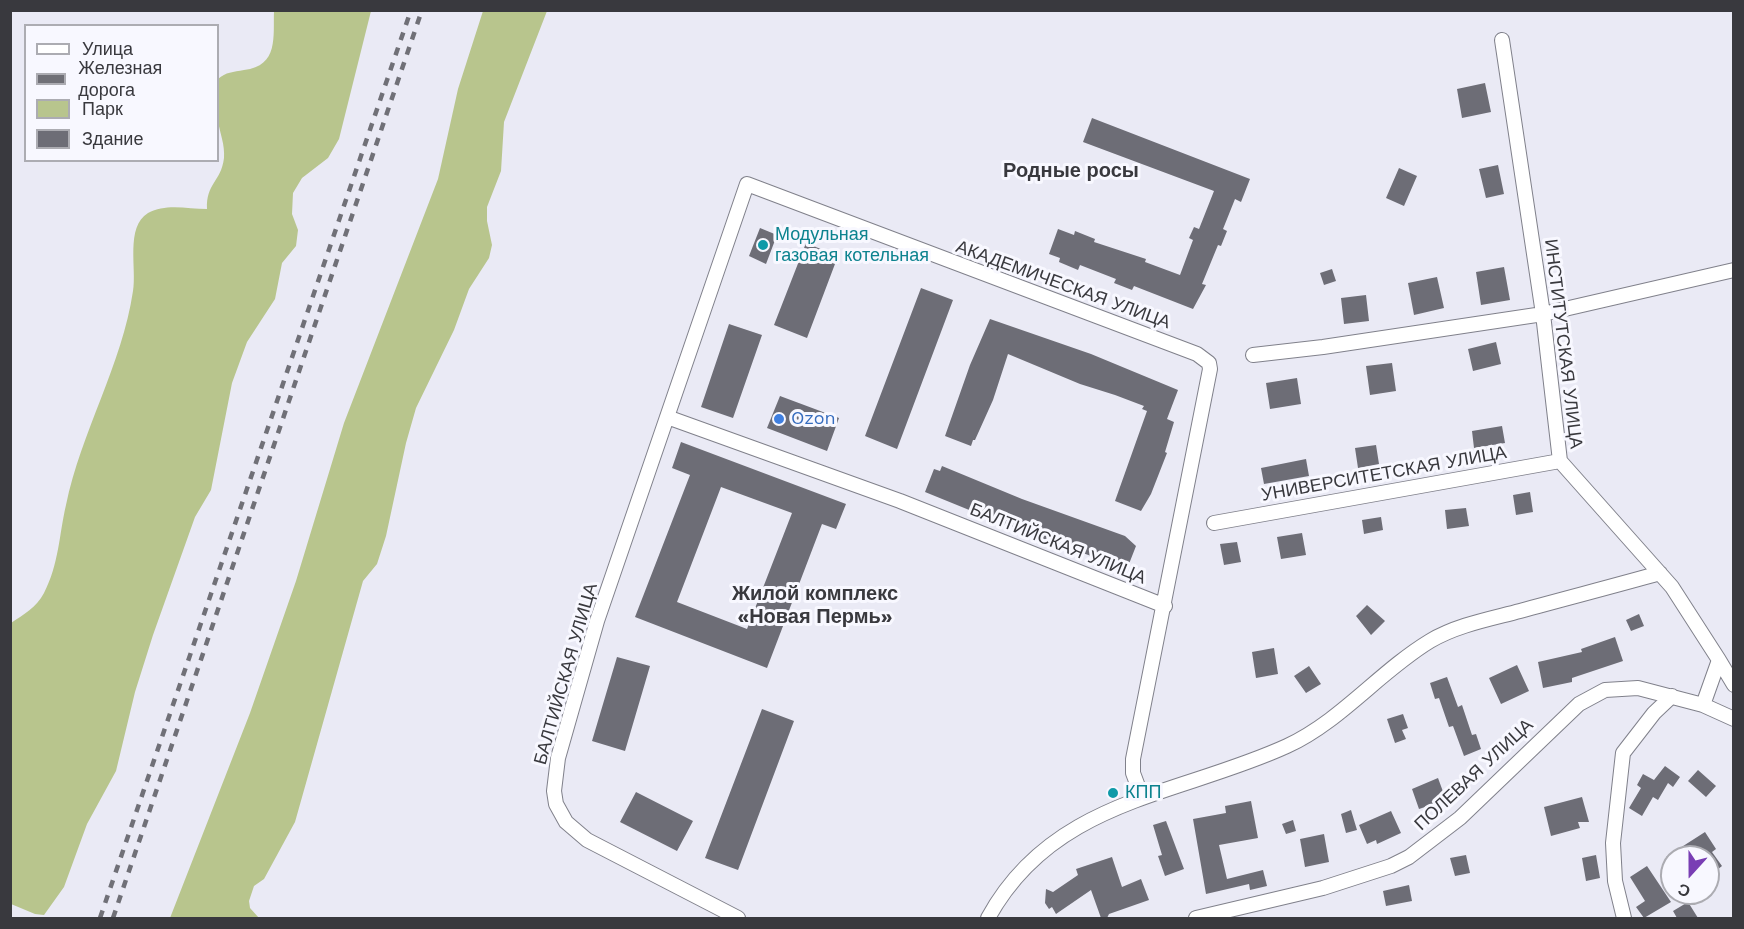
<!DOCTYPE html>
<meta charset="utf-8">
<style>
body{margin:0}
#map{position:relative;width:1744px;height:929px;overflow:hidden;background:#eaeaf5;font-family:"Work Sans",sans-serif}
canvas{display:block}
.frame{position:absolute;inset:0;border:12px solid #39393e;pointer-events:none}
.legend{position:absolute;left:24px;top:24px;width:195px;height:138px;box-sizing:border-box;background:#f8f8ff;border:2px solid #acacb2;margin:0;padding:8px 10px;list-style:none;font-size:18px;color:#39393e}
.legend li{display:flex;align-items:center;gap:12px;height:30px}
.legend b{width:30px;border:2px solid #acacb2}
.north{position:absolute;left:1660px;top:845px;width:60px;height:60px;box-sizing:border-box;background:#f8f8ff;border:2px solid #acacb2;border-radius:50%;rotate:201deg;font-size:16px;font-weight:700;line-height:24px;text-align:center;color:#39393e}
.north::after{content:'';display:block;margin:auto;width:21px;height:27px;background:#793eb4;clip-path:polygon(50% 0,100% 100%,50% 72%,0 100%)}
</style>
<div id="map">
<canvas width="1744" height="929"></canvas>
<div class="frame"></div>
<ul class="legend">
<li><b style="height:8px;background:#fff"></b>Улица</li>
<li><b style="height:8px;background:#707077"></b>Железная дорога</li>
<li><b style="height:16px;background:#b8c58d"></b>Парк</li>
<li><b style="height:16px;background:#6d6d76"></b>Здание</li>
</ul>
<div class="north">С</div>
</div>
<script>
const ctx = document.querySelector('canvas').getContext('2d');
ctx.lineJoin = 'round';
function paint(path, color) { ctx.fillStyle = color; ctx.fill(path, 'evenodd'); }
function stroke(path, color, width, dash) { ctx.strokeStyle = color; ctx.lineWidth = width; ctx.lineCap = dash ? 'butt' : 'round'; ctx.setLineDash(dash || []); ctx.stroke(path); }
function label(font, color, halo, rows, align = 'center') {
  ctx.font = font + ' "Work Sans",sans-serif'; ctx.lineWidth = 6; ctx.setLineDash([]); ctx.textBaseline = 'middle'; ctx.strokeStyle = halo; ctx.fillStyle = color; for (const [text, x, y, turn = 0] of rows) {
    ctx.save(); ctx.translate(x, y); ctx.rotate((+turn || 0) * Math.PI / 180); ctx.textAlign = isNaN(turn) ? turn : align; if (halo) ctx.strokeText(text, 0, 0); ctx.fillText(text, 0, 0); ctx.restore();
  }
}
const green = new Path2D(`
 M274 11H371L339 139 328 158 302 178 293 193 292 214 298 230 296 246 282 263 275 299 247 342 232 383 211 490 195 517 153 635 135 692 116 771 87 824 64 887 44 915 35 914 11 904V623C24 614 36 608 44 593 59 564 59 535 66 505 81 432 122 365 133 291 137 269 125 227 148 213 166 203 188 209 207 209 206 183 221 182 224 158 225 144 220 134 218 121 215 108 217 92 218 79 226 72 233 72 244 70 279 66 273 36 274 11Z
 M483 11H547L504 122 501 171 487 207V221L492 245 489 258 469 289 454 330 416 408 406 443 386 536 377 564 363 581 295 822 264 879 254 886 249 901 250 908 259 918H170L250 713 296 581 344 423 438 179 458 89Z`);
const building = new Path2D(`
 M1485 83 1491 112 1462 118 1457 89Z
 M1092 118 1250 179 1241 202 1235 199 1223 229 1227 231 1221 246 1218 245 1202 284 1206 285 1193 309 1134 286 1132 290 1114 283 1116 279 1080 265 1078 270 1059 262 1060 258 1049 254 1058 229 1074 235 1075 231 1095 239 1094 242 1146 259 1145 262 1180 275 1193 240 1189 238 1194 227 1199 229 1214 191 1083 142Z
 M1498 165 1504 194 1486 198 1479 169Z
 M1399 168 1417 176 1404 206 1386 198Z
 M760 228 777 235 766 264 749 256Z
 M806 243 838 256 807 338 774 325Z
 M1504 267 1510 300 1481 305 1476 272Z
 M1332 269 1336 281 1324 285 1320 273Z
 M1437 277 1444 308 1414 315 1408 283Z
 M921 288 953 300 897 449 865 436Z
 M1366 295 1369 321 1344 324 1341 298Z
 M990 319 1091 354 1178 390 1167 419 1174 422 1165 452 1167 453 1151 494 1141 511 1115 501 1147 411 1142 409 1144 406 1115 395 1080 384 1008 354 993 400 975 440H973L971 446 945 436 970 365Z
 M729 324 762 335 733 418 701 407Z
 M1496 342 1501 364 1473 371 1468 349Z
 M1392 363 1396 391 1370 395 1366 366Z
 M1297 378 1301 404 1270 409 1266 383Z
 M780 396 839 418 827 451 767 428Z
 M1502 426 1505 443 1474 448 1472 431Z
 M681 442 846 504 836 529 822 524 767 668 635 617 690 475 672 468ZM721 487 792 513 747 629 677 602Z
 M1376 445 1379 464 1358 468 1355 448Z
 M1306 459 1309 476 1264 484 1261 468Z
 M942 466 1022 499 1125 536 1136 546 1127 569 1011 527 925 492 934 469 940 471Z
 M1530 492 1533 512 1516 515 1513 495Z
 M1466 508 1469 526 1447 529 1445 510Z
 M1381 517 1383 530 1364 534 1362 520Z
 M1302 533 1306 555 1281 559 1277 537Z
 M1237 542 1241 562 1224 565 1220 544Z
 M1367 605 1385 621 1371 635 1356 616Z
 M1639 614 1644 626 1631 631 1626 620Z
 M1615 637 1623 661 1572 678V682L1543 688 1538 662 1582 652 1581 649Z
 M1274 648 1278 674 1256 678 1252 652Z
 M617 657 650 666 625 751 592 741Z
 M1517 665 1529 691 1501 704 1489 678Z
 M1309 666 1321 684 1306 693 1294 676Z
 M1447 677 1458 707 1462 705 1472 735 1476 734 1481 749 1464 756 1453 726 1449 727 1439 698 1435 699 1430 683Z
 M762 709 794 721 738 870 705 858Z
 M1403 714 1408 728 1402 730 1406 739 1395 743 1387 719Z
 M1665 766 1680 777 1673 787 1668 783 1658 800 1653 797 1642 816 1629 808 1641 788 1637 785 1643 774 1654 780Z
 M1698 770 1716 786 1706 797 1688 781Z
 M1438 778 1445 797 1436 800 1437 803 1419 809 1412 789Z
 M636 792 693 821 677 851 620 822Z
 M1582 797 1589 822H1578L1580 828 1551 836 1544 807Z
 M1251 801 1258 838 1219 845 1227 879 1263 870 1267 886 1250 890 1249 884 1206 894 1193 819 1226 813 1225 806Z
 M1351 810 1357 830 1346 833 1341 814Z
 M1391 811 1401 833 1377 844 1376 840 1367 844 1359 825Z
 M1293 820 1296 831 1286 834 1282 824Z
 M1166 821 1184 869 1165 876 1158 856 1162 855 1153 825Z
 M1705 832 1716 849 1712 852 1722 866 1708 877V857H1666Z
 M1324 834 1329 862 1305 867 1300 839Z
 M1466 855 1470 873 1455 876 1450 858Z
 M1596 855 1600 878 1586 881 1582 858Z
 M1112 857 1122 887 1141 879 1149 900 1109 914 1107 918H1101L1091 890 1056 914 1052 907 1049 909 1045 903 1046 889 1053 892 1078 875 1076 869Z
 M1647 866 1671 902 1644 918 1636 907 1645 901 1630 877Z
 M1409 885 1412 901 1386 906 1383 891Z
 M1688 902 1698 918H1677L1673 911Z`);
const minor = new Path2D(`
 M1502 40 1543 314 1560 461 1672 587 1719 660 1703 705
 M1253 355 1323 347 1543 314 1734 270
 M667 417 900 501 1165 606
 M1214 523 1560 461
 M1719 660 1734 685
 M738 918 587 840 566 822 556 804 554 791 558 758 597 621 747 184 1197 354 1209 363 1210 369 1133 759V773L1142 797
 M988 918C1053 799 1178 796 1287 746 1341 721 1379 672 1430 641 1457 625 1490 619 1520 611 1567 598 1614 586 1660 573
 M1196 918 1323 888 1391 866 1409 857 1460 818 1579 704 1605 690 1638 688 1703 705 1734 719
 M1624 918 1615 881 1613 843 1623 753 1654 713 1672 696`);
const rail = new Path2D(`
 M100 918 411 10
 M113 918 422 10`);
const markers = [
 [763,245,6,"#0f9aa8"],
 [779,419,6,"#3f7fe0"],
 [1113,793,6,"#0f9aa8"]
];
const cultureNames = [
 ["Модульная",775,235],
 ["газовая котельная",775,256],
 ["КПП",1125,793]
];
const streetNames = [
 ["АКАДЕМИЧЕСКАЯ УЛИЦА",1063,285,20],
 ["ИНСТИТУТСКАЯ УЛИЦА",1563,344,83],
 ["УНИВЕРСИТЕТСКАЯ УЛИЦА",1384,474,-10],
 ["БАЛТИЙСКАЯ УЛИЦА",1058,544,22],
 ["БАЛТИЙСКАЯ УЛИЦА",566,674,-74],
 ["ПОЛЕВАЯ УЛИЦА",1474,775,-43]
];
const shopNames = [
 ["Ozon",791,419]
];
const neighbourhoodNames = [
 ["Родные росы",1071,171],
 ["Жилой комплекс",815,594],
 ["«Новая Пермь»",815,617]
];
paint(green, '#b8c58d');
paint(building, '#6d6d76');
stroke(minor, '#80818b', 16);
stroke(minor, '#fff', 14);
stroke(rail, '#707077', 4.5, [8, 8]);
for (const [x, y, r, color] of markers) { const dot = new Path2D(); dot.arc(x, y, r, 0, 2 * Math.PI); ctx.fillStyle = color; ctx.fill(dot); stroke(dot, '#f8f8ff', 2); }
label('18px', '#0d838f', '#f8f8ff', cultureNames, 'left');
label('18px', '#39393e', '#f8f8ff', streetNames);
label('18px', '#366cbe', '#f8f8ff', shopNames, 'left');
label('bold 20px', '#39393e', '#f8f8ff', neighbourhoodNames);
</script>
